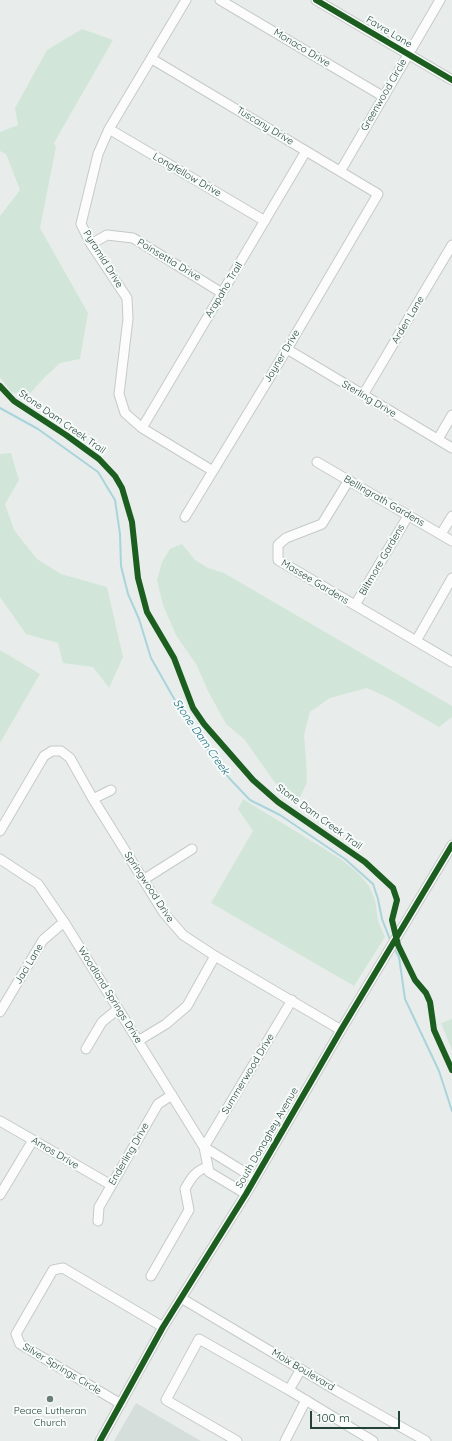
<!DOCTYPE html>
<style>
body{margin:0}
#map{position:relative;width:452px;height:1441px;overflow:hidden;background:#e8edeb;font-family:Quicksand,sans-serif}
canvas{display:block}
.scale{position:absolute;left:310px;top:1411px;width:90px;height:18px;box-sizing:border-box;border:2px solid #24423a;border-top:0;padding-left:5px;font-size:12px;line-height:14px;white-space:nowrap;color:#24423a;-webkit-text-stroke:3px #f7fbf9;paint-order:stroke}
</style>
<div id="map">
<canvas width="452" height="1441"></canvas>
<div class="scale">100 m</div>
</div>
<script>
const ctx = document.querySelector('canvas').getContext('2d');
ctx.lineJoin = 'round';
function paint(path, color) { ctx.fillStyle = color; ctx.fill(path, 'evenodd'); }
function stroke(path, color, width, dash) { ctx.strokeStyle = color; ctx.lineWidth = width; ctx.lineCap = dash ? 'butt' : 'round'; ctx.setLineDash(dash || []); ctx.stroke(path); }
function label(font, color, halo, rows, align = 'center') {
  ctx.font = font + ' Quicksand,sans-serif'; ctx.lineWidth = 4; ctx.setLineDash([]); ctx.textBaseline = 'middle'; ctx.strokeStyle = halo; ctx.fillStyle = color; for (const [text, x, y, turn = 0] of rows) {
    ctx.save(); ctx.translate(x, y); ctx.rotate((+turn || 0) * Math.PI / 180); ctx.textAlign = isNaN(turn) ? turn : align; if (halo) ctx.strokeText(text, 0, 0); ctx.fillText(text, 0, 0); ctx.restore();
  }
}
const built = new Path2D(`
 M136 1403 201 1441H114Z`);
const green = new Path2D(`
 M82 29 113 40 54 143 56 147 40 228 88 313 80 359 60 363 43 379 27 397 11 392 0 377V216L20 190 6 154 0 151V132L18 125 15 108 47 50Z
 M11 453 19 480 5 504 14 530 37 559 61 574 107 587 123 657 109 688 93 667 63 663 58 643 26 634 0 597V454Z
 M182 544 195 560 208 568 224 573 452 706V717L439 727 389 698 367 688 330 698 310 712 304 735 306 759 307 782 299 800 276 784 244 739 226 724 209 693 196 664 176 635 163 605 157 580 162 562 170 549Z
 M0 650 40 674 0 743Z
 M243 799 323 848 342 860 358 873 369 886 375 900 378 921 385 937 354 986 211 903 253 831 238 809Z
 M452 1019V1050L441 1023Z`);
const stream = new Path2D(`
 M0 408 38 429 98 472 115 500 120 534 121 566 128 594 139 619 151 658 185 718 229 778 250 800 280 815 345 859 373 884 378 899 382 919 391 942
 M394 948 399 957 405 999 439 1071 452 1111`);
const minor = new Path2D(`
 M186 0 109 129 98 154 81 224 91 244 127 298 128 319 119 394 125 413 142 428 213 471
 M220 0 384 97
 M316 0 452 80
 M152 59 378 194 287 349 185 517
 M109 129 265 221
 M341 170 440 0
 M91 244 107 235 133 238 222 293
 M287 349 452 448
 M363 395 452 245
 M142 428 306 151
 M438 439 452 415
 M317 462 452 541
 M349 480 322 524 286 538 278 545V560L452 662
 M441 534 452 516
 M355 605 408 516
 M416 641 452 578
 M93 799 111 790
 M0 831 44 756 52 751H61L70 758 93 799 164 913 183 935 215 956 341 1030
 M0 859 38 884 64 922 204 1147 209 1172 246 1194
 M143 880 192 849
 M0 1012 43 940 64 922
 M138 1041 166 1024 187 1006 215 956
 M86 1049 102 1022 118 1009
 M0 1121 111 1185
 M204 1147 292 1000
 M204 1147 254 1178
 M0 1195 33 1140
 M98 1221 99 1207 158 1104 172 1095
 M151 1276 189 1210 185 1189C191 1178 196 1170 208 1167
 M181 1298 339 1392 426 1441
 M289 1390 301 1369
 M121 1404 20 1344 16 1334 53 1270 63 1268 163 1327
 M100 1441 163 1327 246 1194 341 1030 452 845
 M237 1441 166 1400 199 1339 289 1390 373 1441
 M285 1441 306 1400`);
const cycleway = new Path2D(`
 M316 0 452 80
 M0 386 14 401 66 435 99 459 115 476 122 488 132 522 138 578 147 612 174 658 193 708 204 724 253 780 278 802 365 862 393 888 397 900 392 920 398 945 415 980 426 993 430 1002 434 1030 452 1070
 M100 1441 163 1327 246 1194 341 1030 452 845`);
const markers = [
 [50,1399,4,"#697e78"]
];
const streetNames = [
 ["Favre Lane",389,32,31],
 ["Monaco Drive",302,48,31],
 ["Greenwood Circle",384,95,-60],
 ["Tuscany Drive",265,126,31],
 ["Longfellow Drive",187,175,30],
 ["Pyramid Drive",103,259,58],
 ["Poinsettia Drive",169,260,31],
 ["Arapaho Trail",224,290,-59],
 ["Arden Lane",408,320,-59],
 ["Joyner Drive",282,356,-59],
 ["Sterling Drive",369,399,31],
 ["Stone Dam Creek Trail",62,422,35],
 ["Bellingrath Gardens",384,501,30],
 ["Biltmore Gardens",382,560,-60],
 ["Massee Gardens",315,582,31],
 ["Stone Dam Creek Trail",319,817,36],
 ["Springwood Drive",149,887,57],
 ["Jaci Lane",29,964,-59],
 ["Woodland Springs Drive",110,995,58],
 ["Summerwood Drive",248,1074,-59],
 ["South Donaghey Avenue",267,1138,-60],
 ["Amos Drive",55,1153,31],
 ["Enderling Drive",129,1154,-60],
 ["Silver Springs Circle",62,1369,31],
 ["Moix Boulevard",303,1370,31]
];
const poiNames = [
 ["Peace Lutheran",50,1411],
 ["Church",50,1423]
];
const waterNames = [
 ["Stone Dam Creek",201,737,55]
];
paint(built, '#d6dedb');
paint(green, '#d1e6d8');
stroke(stream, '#a9d4db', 2);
stroke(minor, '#c5cac8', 11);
stroke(minor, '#fcfcfc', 9);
stroke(cycleway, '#1b5e20', 6);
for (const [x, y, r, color] of markers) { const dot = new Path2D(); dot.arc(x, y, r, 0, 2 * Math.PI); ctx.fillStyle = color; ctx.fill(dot); stroke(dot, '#f7fbf9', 1.5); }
label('10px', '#24423a', '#f7fbf9', streetNames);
label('10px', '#24423a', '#f7fbf9', poiNames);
label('italic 11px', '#1c6f80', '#f7fbf9', waterNames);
</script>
